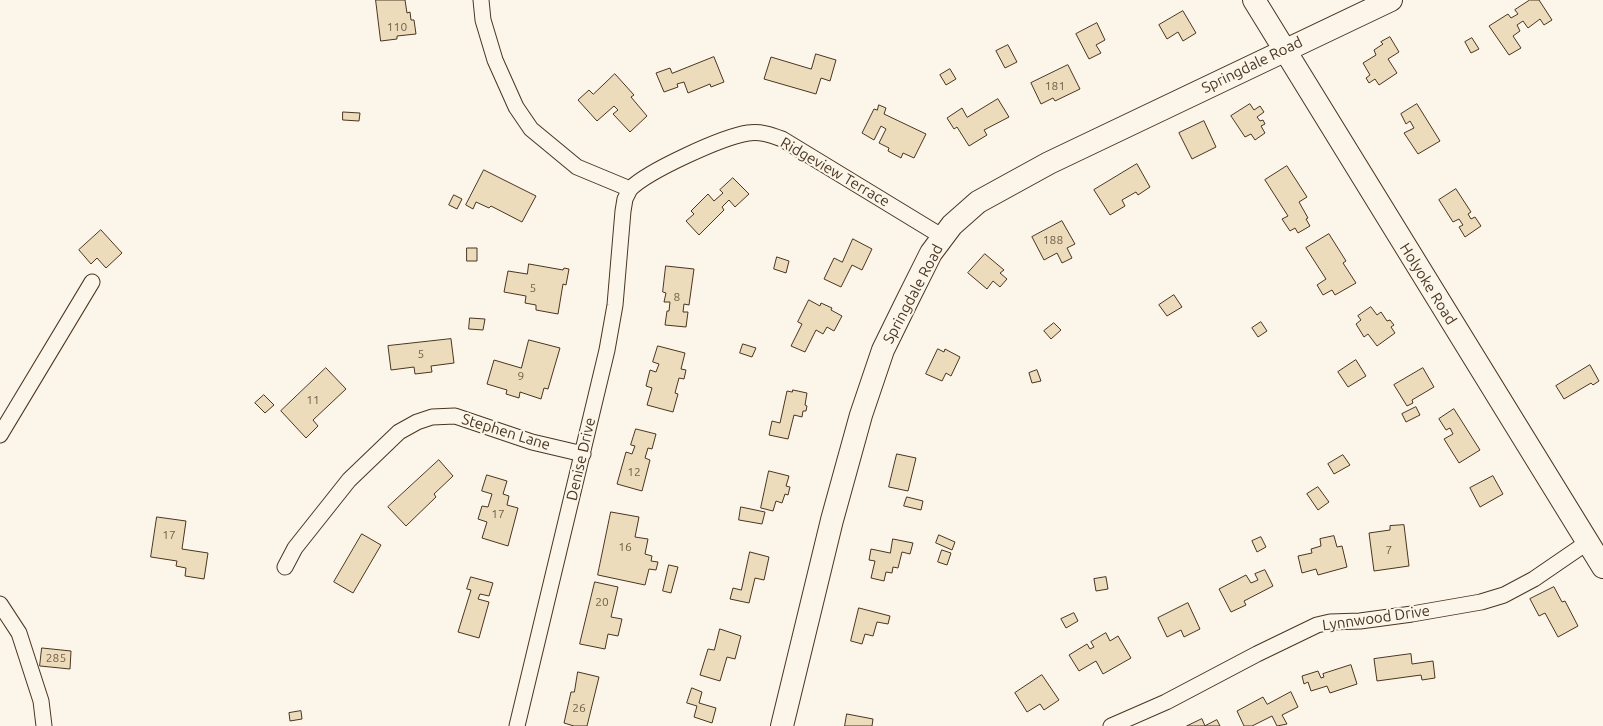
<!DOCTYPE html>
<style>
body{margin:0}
canvas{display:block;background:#fbf6e9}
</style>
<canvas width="1603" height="726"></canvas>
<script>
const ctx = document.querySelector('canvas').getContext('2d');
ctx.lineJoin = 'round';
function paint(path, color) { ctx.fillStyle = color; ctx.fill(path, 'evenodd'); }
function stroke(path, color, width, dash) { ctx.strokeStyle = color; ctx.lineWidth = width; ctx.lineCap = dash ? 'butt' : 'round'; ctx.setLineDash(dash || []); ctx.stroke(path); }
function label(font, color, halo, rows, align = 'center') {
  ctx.font = font + ' Ubuntu,sans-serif'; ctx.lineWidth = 4; ctx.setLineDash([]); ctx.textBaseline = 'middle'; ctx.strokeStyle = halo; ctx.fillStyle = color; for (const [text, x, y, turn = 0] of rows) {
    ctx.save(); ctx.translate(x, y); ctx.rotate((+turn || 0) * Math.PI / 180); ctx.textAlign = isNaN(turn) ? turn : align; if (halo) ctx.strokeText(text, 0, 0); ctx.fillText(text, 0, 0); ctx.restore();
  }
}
const building = new Path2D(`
 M376 0H405L407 13 410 12 411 20H414L416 34 397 36V39L381 41Z
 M1530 0H1539L1552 20 1544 25 1540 19 1528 28 1523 21 1517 25 1520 31 1513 36 1521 48 1509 55 1489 26 1508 14 1511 18 1518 14 1515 10Z
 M1183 11 1196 33 1183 41 1178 32 1167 39 1159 25Z
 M1097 23 1105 40 1096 45 1101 53 1089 59 1076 34Z
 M1390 37 1399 52 1388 59 1397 73 1379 85 1375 79 1369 83 1366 78 1370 75 1363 63 1376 55 1374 50 1383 44 1381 42Z
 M1472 38 1479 49 1471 53 1465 42Z
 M1008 45 1017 62 1005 68 996 51Z
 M816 54 836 60 830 81 821 78 816 94 764 79 771 57 811 69Z
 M714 57 724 82 711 87 710 84 688 93 684 82 677 84 678 87 664 92 656 73 670 68 672 73Z
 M1068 65 1080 89 1055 101 1053 98 1041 104 1031 83Z
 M950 69 956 79 946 85 940 75Z
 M615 74 634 95 631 97 647 116 630 132 613 114 618 110 614 106 597 121 578 100 589 90 593 94Z
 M998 99 1009 117 984 130 987 135 969 146 957 127 954 129 947 118 962 108 967 117Z
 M1250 104 1254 110 1260 106 1264 112 1257 117 1260 121 1263 120 1265 124 1261 126 1265 133 1255 140 1251 134 1245 137 1231 116Z
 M1417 104 1440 141 1418 154 1404 133 1414 128 1410 121 1406 124 1401 114Z
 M879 105 886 108 884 114 926 134 914 158 903 153 901 158 888 151 889 148 879 143 886 129 881 126 874 140 862 133 874 109 877 110Z
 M343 112 360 113 359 121 343 120Z
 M1204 121 1216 147 1192 159 1179 133Z
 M1137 164 1150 187 1138 195 1136 192 1122 200 1125 206 1110 215 1094 190Z
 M1287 166 1307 197 1299 202 1308 218 1306 219 1310 226 1298 233 1295 228 1290 231 1282 219 1288 216 1265 180Z
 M484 170 536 196 522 222 491 206 489 208 476 202 473 209 466 205Z
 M733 178 749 194 735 207 729 200 722 207 724 210 699 235 686 221 694 214 691 211 708 194 714 201 723 193 720 190Z
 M1456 189 1471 212 1468 214 1471 219 1475 217 1481 226 1465 237 1459 227 1463 225 1459 219 1453 222 1439 200Z
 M454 195 462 199 457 209 449 205Z
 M1062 221 1075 244 1067 248 1072 258 1062 263 1057 253 1044 260 1032 237Z
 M101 230 122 253 106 268 97 258 91 264 79 250Z
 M1329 234 1346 261 1343 263 1356 283 1335 295 1332 290 1323 295 1317 285 1326 279 1306 248Z
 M853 239 872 249 862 270 852 265 841 287 824 279 834 258 842 262Z
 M467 248H477V261H467Z
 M985 254 1004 270 1000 273 1007 279 1000 287 993 281 987 289 968 273Z
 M777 257 789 261 786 273 774 269Z
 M529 264 563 270 564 268 569 269 566 285 563 284 558 314 536 310V305L525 303 526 296 504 292 508 271 527 274Z
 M666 266 694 269 689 305 684 304 683 312H688L686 327 665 325 667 311H669L670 302H664L666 293 663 292Z
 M1174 295 1182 307 1167 316 1159 305Z
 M809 300 820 306 821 303 832 308 831 310 842 316 834 331 827 327 823 334 816 330 805 352 791 346 802 324 798 322Z
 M1371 307 1377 315 1381 312 1387 321 1390 320 1394 325 1391 327 1395 333 1377 346 1368 334 1364 337 1356 324 1361 320 1358 316Z
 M470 318 485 319 483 330 469 329Z
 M1261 322 1267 331 1258 337 1252 328Z
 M1054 323 1061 330 1051 339 1044 331Z
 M451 339 454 363 431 366 432 372 415 374 414 367 391 370 388 346Z
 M529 340 560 348 548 389 544 388 541 399 520 392 519 398 506 394 507 390 487 384 494 360 521 368Z
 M743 344 756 348 752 357 740 353Z
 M658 346 685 353 681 369 686 370 684 379 679 378 675 393 678 394 673 412 647 405 652 388 646 386 650 370 656 372 659 364 653 362Z
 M938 349 944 352 945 349 960 357 951 376 946 373 942 381 926 374Z
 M1356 360 1366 376 1348 387 1338 372Z
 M1590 365 1599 381 1593 385 1591 383 1564 399 1556 386Z
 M326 368 346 389 313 420 318 426 306 438 281 411Z
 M1423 368 1434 387 1412 400 1413 403 1407 406 1394 385Z
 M1037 370 1041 381 1032 383 1029 373Z
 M793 390 807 393 805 405 807 406 806 411H803L802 417 794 415 788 439 769 435 772 421 780 423 787 391 792 392Z
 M264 395 274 405 265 413 255 403Z
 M1416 407 1420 415 1406 422 1402 414Z
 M1454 409 1480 450 1459 463 1444 439 1453 434 1450 428 1446 430 1439 419Z
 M636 429 656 434 652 449 648 448 645 458 650 460 642 491 617 484 626 452 632 454 635 446 631 445Z
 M897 454 916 458 908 491 889 487Z
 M1343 455 1350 465 1334 474 1328 464Z
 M439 460 453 476 434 494 436 497 406 526 388 507Z
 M769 471 789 476 786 486 790 487 788 495 785 494 782 503 776 501 773 511 761 508Z
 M487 475 507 481 503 494 509 496 507 505 518 508 508 546 482 538 487 522 478 519 482 506 488 507 492 494 482 491Z
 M1493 476 1503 494 1480 507 1470 488Z
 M1318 487 1329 502 1318 510 1307 494Z
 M907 497 923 501 921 510 904 506Z
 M741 507 765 512 762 524 739 520Z
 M611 512 639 517 635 537 648 539 645 554 652 556 651 561 658 562 656 570 649 569 645 585 598 575Z
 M157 517 186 521 182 549 208 553 204 579 185 576 186 568 176 566 177 561 151 557Z
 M1404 525 1409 566 1374 571 1369 533 1390 530V526Z
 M362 534 381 545 353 593 334 582Z
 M939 535 955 542 952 550 936 543Z
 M1334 536 1337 547 1342 546 1347 567 1318 575 1316 569 1302 573 1298 556 1312 553 1311 549 1321 546 1320 539Z
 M1261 537 1266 547 1257 552 1252 541Z
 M893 539 913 543 910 554 902 552 898 568 893 567 892 573 886 572 884 581 871 578 875 561 869 560 871 549 890 553Z
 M942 550 951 553 947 565 938 562Z
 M750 552 769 557 764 580 755 578 749 603 730 599 733 588 741 590Z
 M669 565 678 567 671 593 663 591Z
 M1265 570 1273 586 1244 601 1246 605 1231 612 1219 589 1246 575 1251 583 1258 580 1255 574Z
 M471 577 493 583 489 596 480 594 478 599 489 602 479 638 458 632 471 590 467 589Z
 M1106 577 1108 589 1096 591 1094 579Z
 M595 582 618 587 611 617 622 619 618 636 608 634 605 649 580 644Z
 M1554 587 1562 602 1565 601 1578 626 1558 637 1545 613 1539 616 1530 599Z
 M1188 603 1200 629 1184 637 1181 630 1167 637 1158 618Z
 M859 608 890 616 888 624 877 622 873 636 865 634 862 644 851 641Z
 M1074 613 1078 621 1066 628 1061 619Z
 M720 629 741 636 735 659 727 657 720 681 700 675 708 649 714 650Z
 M1106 633 1110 641 1118 636 1131 658 1103 674 1096 661 1079 671 1069 655 1087 644 1090 649 1094 647 1091 642Z
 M42 648 71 651 70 669 40 666Z
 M1411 654 1412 664 1433 661 1435 678 1422 680 1421 675 1377 681 1374 659Z
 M1351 665 1357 684 1330 693 1327 686 1311 691 1308 682 1304 684 1302 676 1318 671 1321 678 1324 677 1323 674Z
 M578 672 599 677 587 726H574L564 723 571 692H574Z
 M1042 675 1059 700 1044 710 1040 704 1027 712 1015 693Z
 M692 688 702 692 699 703 716 708 712 723 694 717 697 706 687 703Z
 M1291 692 1298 707 1282 715 1287 724 1277 726 1272 716 1252 726H1244L1237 711 1263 697 1267 704Z
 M301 711 302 719 290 721 289 713Z
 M847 714 873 719 872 726H845Z
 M1202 719 1205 726H1187Z
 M1217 720 1220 726H1205Z`);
const street = new Path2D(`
 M481 0 483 20 495 60 516 107 531 129 577 167 630 189C648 171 722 137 748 133 760 131 771 135 782 139L943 237
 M0 435 92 282
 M285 567 295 548 349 480 399 432 417 422 432 417 455 416 532 442 583 454
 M0 604 19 633 41 701 44 726
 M517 726 607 350 615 305 623 211 625 199 630 189
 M1111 726 1166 702 1257 654 1317 625 1330 622 1360 621 1412 614 1481 602 1504 595 1534 579 1588 542`);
const secondary = new Path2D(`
 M1254 0 1603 567
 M782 726 832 520 861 415 883 350 907 301 931 253 952 225 978 202 1049 163 1391 0`);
const numberNames = [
 ["110",397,27],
 ["181",1055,86],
 ["188",1053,240],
 ["5",533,288],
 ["8",677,297],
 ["5",421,354],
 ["9",521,376],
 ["11",313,400],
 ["12",634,472],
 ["17",498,514],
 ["17",169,535],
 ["16",625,547],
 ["7",1389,550],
 ["20",602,602],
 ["285",56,658],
 ["26",579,708]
];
const streetNames = [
 ["Springdale Road",1252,65,-26],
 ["Ridgeview Terrace",835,172,30],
 ["Holyoke Road",1428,284,58],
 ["Springdale Road",913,294,-62],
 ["Stephen Lane",506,432,17],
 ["Denise Drive",581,459,-77],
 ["Lynnwood Drive",1376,618,-8]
];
paint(building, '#ecdcbc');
stroke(building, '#4a3520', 1);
stroke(street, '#4a3520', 17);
stroke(secondary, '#4a3520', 24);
stroke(street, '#fbf6e9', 15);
stroke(secondary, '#fbf6e9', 22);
label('12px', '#725f47', null, numberNames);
label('15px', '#4a3520', '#fbf6e9', streetNames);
</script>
